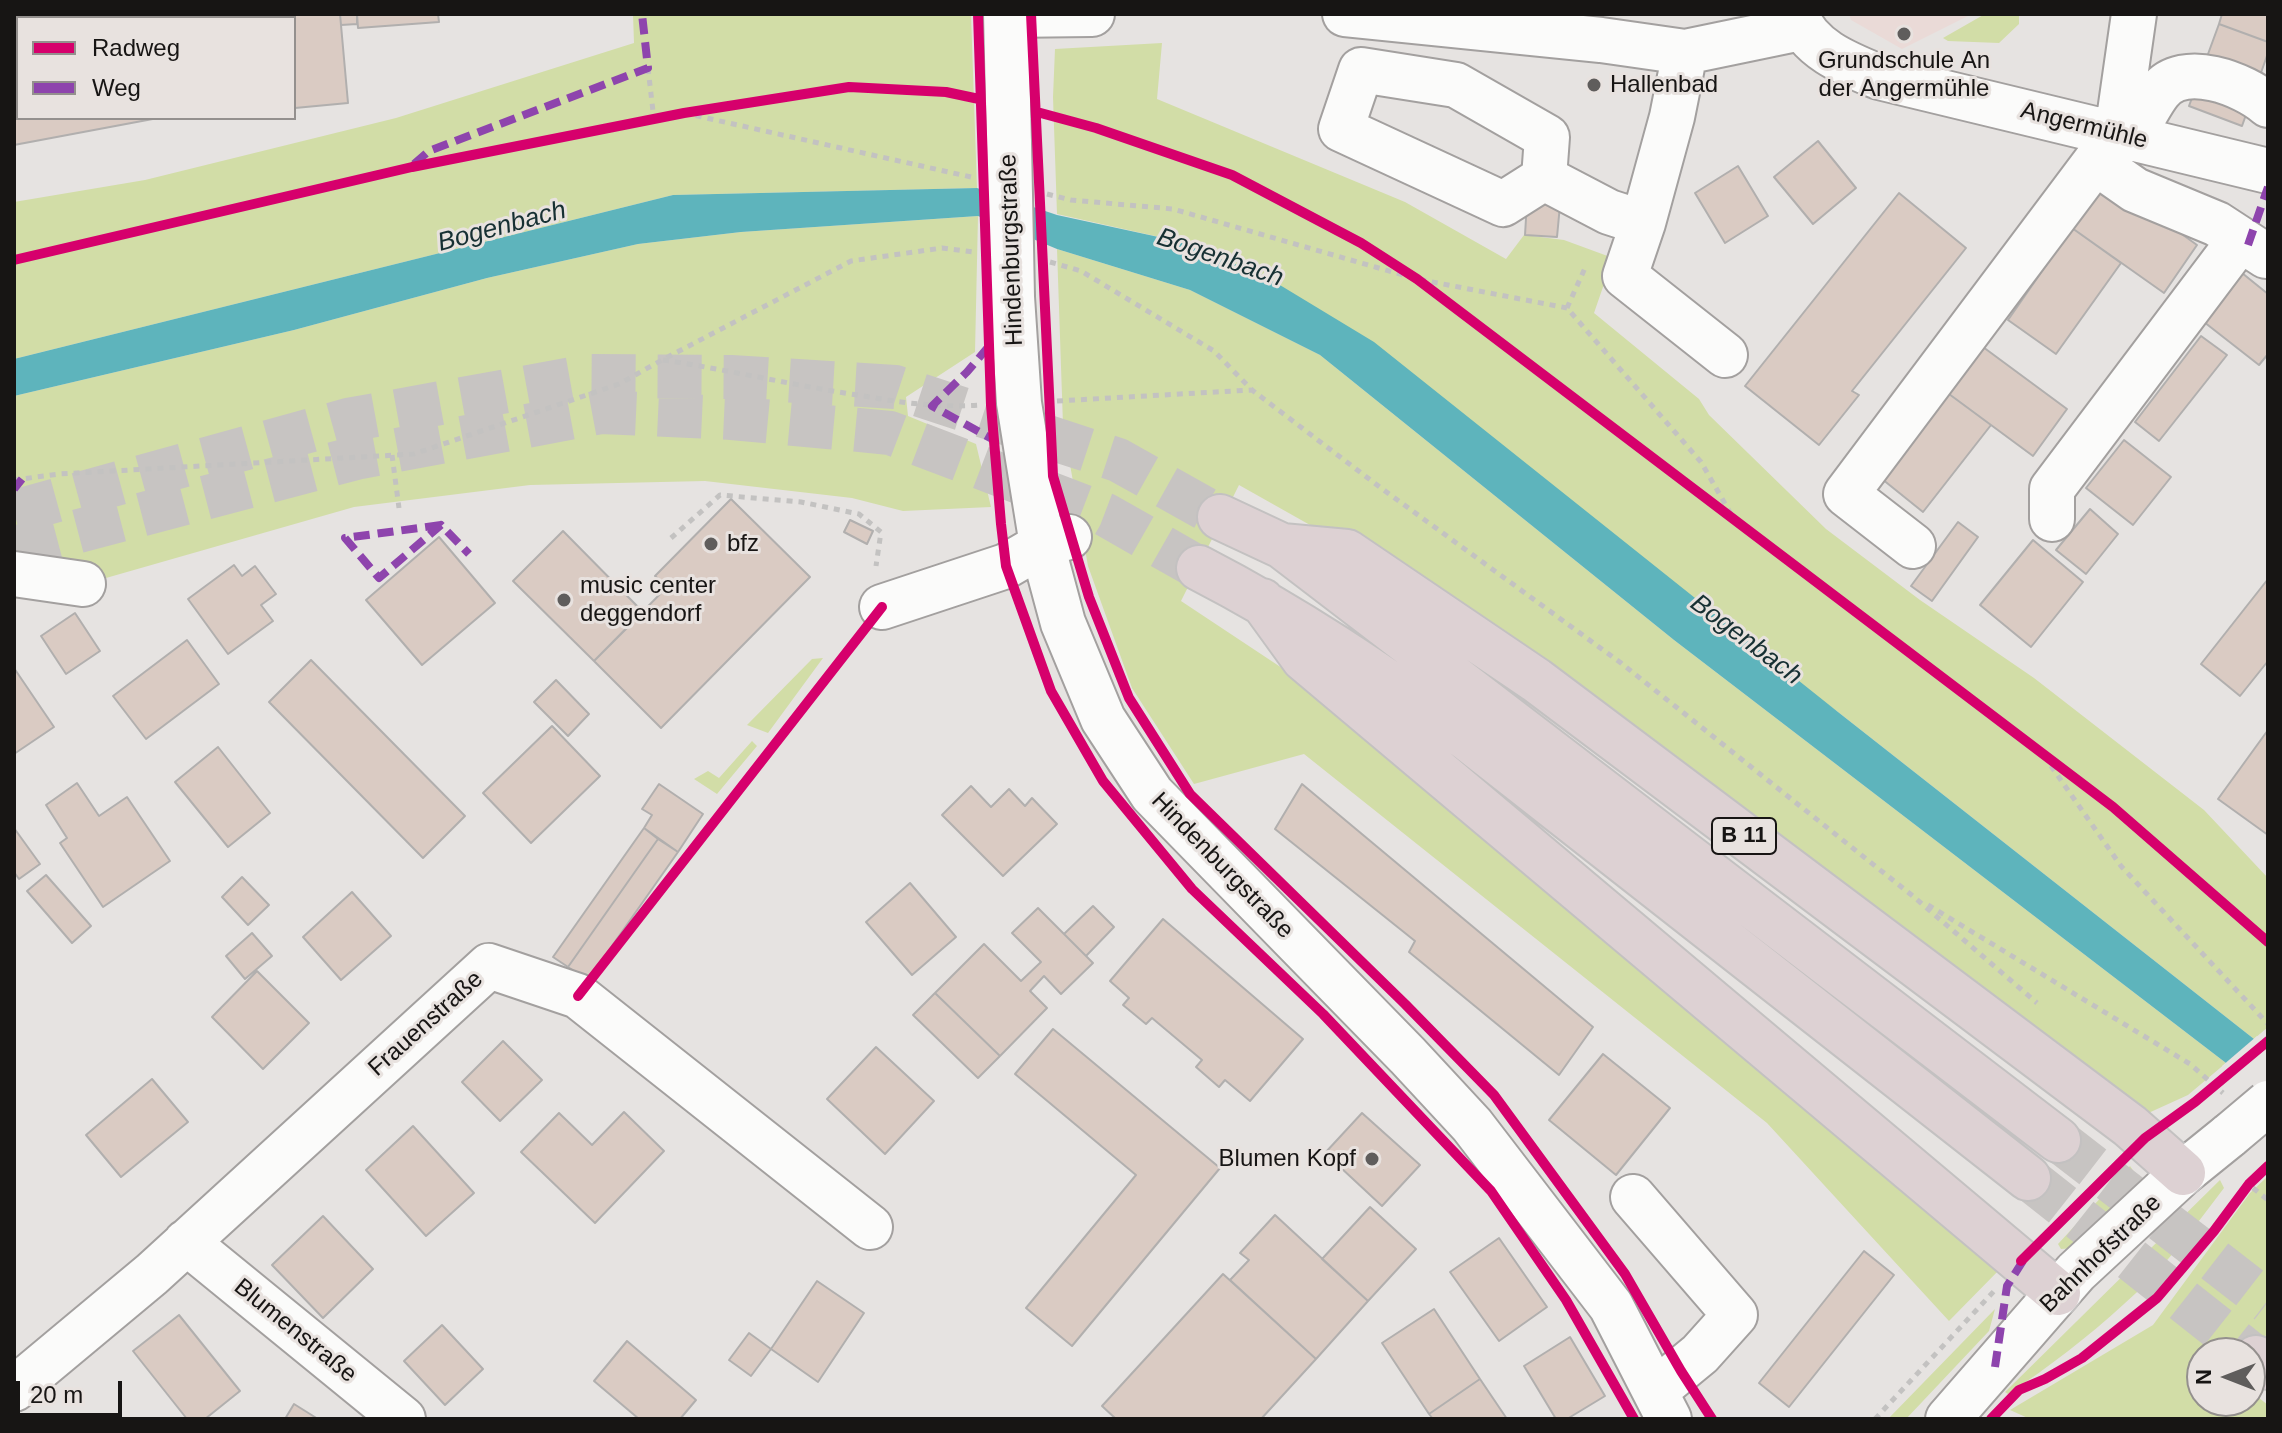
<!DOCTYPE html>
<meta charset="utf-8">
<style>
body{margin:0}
#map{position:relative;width:2282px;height:1433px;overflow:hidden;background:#e6e3e1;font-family:Helvetica,sans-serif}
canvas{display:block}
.frame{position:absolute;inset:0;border:16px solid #171514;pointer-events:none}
.legend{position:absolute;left:16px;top:16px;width:280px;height:104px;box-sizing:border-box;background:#e8e2df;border:2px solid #94908e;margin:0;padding:10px 14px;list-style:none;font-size:24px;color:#171514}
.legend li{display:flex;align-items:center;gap:16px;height:40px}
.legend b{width:40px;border:2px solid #94908e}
.north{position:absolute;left:2186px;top:1337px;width:80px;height:80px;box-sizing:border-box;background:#e8e2df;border:2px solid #94908e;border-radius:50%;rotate:270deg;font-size:22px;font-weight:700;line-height:32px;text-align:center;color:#171514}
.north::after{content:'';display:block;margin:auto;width:28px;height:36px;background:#5f5d5c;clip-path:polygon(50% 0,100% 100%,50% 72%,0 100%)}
.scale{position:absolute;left:16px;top:1381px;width:106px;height:36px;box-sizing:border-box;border:4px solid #171514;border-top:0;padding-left:10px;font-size:24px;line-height:28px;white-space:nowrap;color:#171514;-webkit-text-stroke:6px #e8e2df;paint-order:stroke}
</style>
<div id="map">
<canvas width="2282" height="1433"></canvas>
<div class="frame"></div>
<ul class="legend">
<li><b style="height:10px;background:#d6006c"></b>Radweg</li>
<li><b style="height:10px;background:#8e44ad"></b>Weg</li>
</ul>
<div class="north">N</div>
<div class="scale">20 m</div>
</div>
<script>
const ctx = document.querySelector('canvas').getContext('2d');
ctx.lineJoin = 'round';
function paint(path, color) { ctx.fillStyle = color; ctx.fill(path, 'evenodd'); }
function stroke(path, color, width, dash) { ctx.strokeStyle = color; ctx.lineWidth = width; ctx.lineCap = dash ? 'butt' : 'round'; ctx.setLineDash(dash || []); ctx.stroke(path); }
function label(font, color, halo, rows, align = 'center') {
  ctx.font = font + ' Helvetica,sans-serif'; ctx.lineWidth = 6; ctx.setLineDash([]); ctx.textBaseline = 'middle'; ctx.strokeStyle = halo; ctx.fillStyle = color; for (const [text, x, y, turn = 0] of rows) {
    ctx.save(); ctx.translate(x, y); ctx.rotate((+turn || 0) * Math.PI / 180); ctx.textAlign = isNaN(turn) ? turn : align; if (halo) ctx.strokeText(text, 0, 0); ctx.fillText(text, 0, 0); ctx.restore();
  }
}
const education = new Path2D(`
 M1849 14H1972L1902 49 1851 20Z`);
const green = new Path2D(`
 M633 14H971L977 188 673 195 14 359V202L145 180 396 118 634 43Z
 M1985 14H2019V24L1999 43 1948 41 1943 38Z
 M1162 43 1157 99 1405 202 1506 259 1524 235 1564 240 1613 258 1594 313 1699 399 1709 415 1826 529 1920 600 2034 678 2204 810 2268 878V1027L2254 1039 1838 712 1177 241 1057 214 1053 97 1055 49Z
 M978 216 975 352 906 397 908 416 976 444 991 507 903 511 852 498 705 481 530 485 354 507 106 578 14 537V396L294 330 487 278 638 244 741 232Z
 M1057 249 1190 290 1320 355 1674 640 2226 1063 2188 1095 2144 1115 1436 596 1239 485 1181 601 1377 731 2001 1268 1949 1321 1767 1123 1304 754 1194 784 1132 688 1088 566 1063 425Z
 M823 658 768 733 747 725 812 659Z
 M752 741 757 746 717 794 694 779 708 771 719 778Z
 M2130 1166 2137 1176V1182L2074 1248 2061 1249 2058 1244Z
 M2268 1176V1333L2250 1355 2202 1353V1401H2250V1391L2268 1405V1419H2030L2010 1410 2153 1325 2250 1193Z
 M2220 1180 2224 1188C2194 1228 2162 1271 2124 1304 2088 1337 2049 1367 2008 1394L2005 1392Z
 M1995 1309 1989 1331 1906 1419H1888Z`);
const water = new Path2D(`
 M977 188 1057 215 1177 241 1265 276 1374 342 1838 712 2268 1050V1101L2226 1063 1674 640 1320 355 1190 290 1057 249 978 216 741 232 638 244 487 278 294 330 14 396V359L673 195Z`);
const pier = new Path2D(`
 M2257 1036 2268 1045V1105L2222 1066Z`);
const building = new Path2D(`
 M14 14H184L185 18H18V118H158L14 145Z
 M340 14 348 103 295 108 294 18H288V15Z
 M340 14H357V24L341 25Z
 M357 14H438L439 22 358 28Z
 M2222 14H2268V42L2219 24Z
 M2219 24 2268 42V53L2242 126 2189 106Z
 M1818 141 1856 188 1813 224 1774 177Z
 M1738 166 1768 216 1725 243 1695 193Z
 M2105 179 2197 245 2164 293 2072 228Z
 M1899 193 1966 248 1852 391 1859 395 1819 445 1745 386Z
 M1527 202 1560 205 1557 237 1525 235Z
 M2072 228 2121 263 2056 354 2008 320Z
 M2242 273 2268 294V354L2259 365 2204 322Z
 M2201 336 2227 355 2159 441 2135 422Z
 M1983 347 2067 409 2033 456 1949 394Z
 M1949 394 1991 425 1923 512 1882 479Z
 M2124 440 2171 477 2133 525 2086 488Z
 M731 499 810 577 661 728 594 661 667 587 655 576Z
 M2090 509 2118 534 2086 574 2056 550Z
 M850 520 873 531 867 544 844 532Z
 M1958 522 1978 537 1932 601 1911 586Z
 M563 531 643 612 594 661 513 581Z
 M439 537 495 603 422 665 366 600Z
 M2033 540 2083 582 2031 647 1980 605Z
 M234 565 242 576 255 566 276 594 261 605 273 621 228 654 188 599Z
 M2268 579V661L2240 696 2201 664Z
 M75 613 100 651 66 674 41 636Z
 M187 640 219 684 146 739 113 696Z
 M311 660 465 816 423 858 269 702Z
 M14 668 54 727 14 754Z
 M556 680 589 714 568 736 534 702Z
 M552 726 600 776 531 843 483 793Z
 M2268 730V835L2218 799Z
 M218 747 270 813 228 847 175 782Z
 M77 783 99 816 127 797 170 861 103 907 60 843 67 838 46 805Z
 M659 784 703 814 678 852 644 828 652 815 642 809Z
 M1302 784 1593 1027 1559 1075 1409 952 1415 941 1275 829Z
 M971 786 991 807 1009 789 1025 806 1032 798 1057 824 1003 876 942 815Z
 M14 828 40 864 19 879 14 872Z
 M644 828 658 839 568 967 553 957Z
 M658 839 678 852 588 980 568 967Z
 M46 875 91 926 72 943 27 891Z
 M242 877 269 905 248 925 222 897Z
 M910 883 956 937 912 975 866 922Z
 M352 892 391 936 341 980 303 937Z
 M1093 906 1114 927 1086 956 1064 934Z
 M1038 908 1093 963 1061 994 1044 976 1030 991 1047 1008 1000 1056 935 993 984 944 1021 981 1041 962 1012 933Z
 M1163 919 1303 1039 1250 1101 1225 1080 1219 1087 1196 1067 1202 1060 1152 1018 1146 1024 1123 1005 1129 998 1110 981Z
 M252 933 272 956 245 979 226 956Z
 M257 971 309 1023 263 1069 212 1017Z
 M935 993 1000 1056 978 1078 913 1015Z
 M1053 1029 1220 1168 1072 1346 1026 1308 1136 1175 1015 1074Z
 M503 1041 542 1080 500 1121 462 1082Z
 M876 1047 934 1101 885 1154 827 1099Z
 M1603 1054 1670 1108 1616 1175 1549 1120Z
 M152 1079 188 1122 121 1177 86 1135Z
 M624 1112 664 1151 595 1223 521 1152 559 1113 592 1145Z
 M1362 1113 1420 1165 1382 1206 1325 1153Z
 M413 1126 474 1193 426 1236 366 1170Z
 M1370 1207 1416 1249 1368 1301 1322 1259Z
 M1275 1215 1368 1301 1316 1359 1230 1280 1249 1260 1240 1253Z
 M323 1216 373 1269 323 1318 272 1265Z
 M1499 1238 1547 1307 1499 1341 1450 1272Z
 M1864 1251 1894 1275 1789 1407 1759 1383Z
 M1223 1274 1316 1359 1261 1419H1116L1102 1406Z
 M817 1281 864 1313 818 1382 771 1349Z
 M1434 1309 1480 1379 1429 1414 1382 1343Z
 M179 1315 240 1391 205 1419H187L133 1351Z
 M442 1325 483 1369 445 1405 404 1361Z
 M749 1333 771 1349 751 1376 729 1360Z
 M1570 1337 1605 1396 1567 1419H1556L1524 1366Z
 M627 1341 696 1400 680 1419H639L594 1381Z
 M1480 1379 1507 1419H1433L1429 1414Z
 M294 1404 318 1419H285Z`);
const highwayTunnel = new Path2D(`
 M14 512 348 420 589 376 731 377 895 387 1118 460 1220 517
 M14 548 360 457 601 412 732 418 890 433 1106 515 1199 568
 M2058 1140 2268 1302
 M2028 1178 2256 1358`);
const path = new Path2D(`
 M648 68 654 120
 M684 113 971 177
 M1047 194 1071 200 1173 209 1417 279 1567 308 1701 462 1735 521
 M1050 262 1081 271 1214 351 1252 390 1381 488 1621 663 1914 897 2037 1003
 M1567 308 1585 268
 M663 360C730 370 796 386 864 396 903 403 941 408 981 405
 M1057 401 1251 390
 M392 455 399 508
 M14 480 59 474 414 454 619 384 662 360 851 261 942 248 973 252
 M671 538 720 495 801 502 859 514 881 532 876 566
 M2044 756 2121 866 2268 1024
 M1928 905 2190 1064 2223 1093
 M2253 1188 2268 1200
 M1875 1419 1996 1289`);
const minor = new Path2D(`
 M1006 14 1009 144
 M1345 14 1601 40 1685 52 1801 28
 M1796 14C1808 49 1847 64 1879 77L2268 171
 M1006 15 1092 14
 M2133 137C2141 122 2149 105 2159 92 2183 60 2244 84 2268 105
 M2095 162 2135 190 2217 224 2266 256
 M1544 178 1503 204 1341 129 1361 70 1456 85 1547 137 1544 178 1609 212 1643 223 1672 117 1685 52
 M1643 223 1625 276 1725 355
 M1012 297 1019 403 1042 545 1063 623 1103 719 1152 794 1408 1056 1472 1125 1611 1306 1669 1419
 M2052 519V489L2233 249 2244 242
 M1913 546 1846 494 2117 133 2134 14
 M14 574 83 584
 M882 607 1006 566 1042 545 1069 537
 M1633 1197 1735 1315 1700 1354 1655 1391
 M186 1242 403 1419
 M14 1389 152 1274 489 966 578 996 870 1227
 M1948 1419 2076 1272 2183 1173 2230 1135`);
const highway = new Path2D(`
 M1220 517 1282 546 2058 1140
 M1282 546 1347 552 1536 680 2130 1126 2183 1173
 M1199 568C1296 618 1380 675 1468 739L2028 1178
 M1262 601 1304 659 2058 1293
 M2256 1358 2268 1367`);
const minorBridge = new Path2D(`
 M1009 144 1012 297
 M2230 1135 2268 1103`);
const quiet = new Path2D(`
 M414 164 429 151 648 68 642 14
 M2248 245 2268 187
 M989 346 967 372 932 406 994 440
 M14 489 22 479
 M441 525 345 538 379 578 441 525 469 554
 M1995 1367 2007 1286 2026 1256`);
const cycleway = new Path2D(`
 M978 14 991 405 1001 524 1006 566 1051 691 1103 781 1192 889 1323 1014 1491 1191 1566 1300 1634 1419
 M1031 14 1053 476 1089 597 1129 698 1190 794 1405 1004 1494 1095 1625 1274 1681 1371 1712 1419
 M1037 112 1096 128 1232 175 1361 243 1417 279 2113 807 2268 942
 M14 260 412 167 684 113 849 87 946 92 979 99
 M578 996 882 607
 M2021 1261 2145 1138 2195 1102 2268 1041
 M1991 1419 2019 1390 2045 1379 2082 1358 2157 1298 2214 1231 2249 1184 2268 1166`);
const markers = [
 [1904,34,8,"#5f5d5c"],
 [1594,85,8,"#5f5d5c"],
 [711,544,8,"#5f5d5c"],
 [564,600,8,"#5f5d5c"],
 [1372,1159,8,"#5f5d5c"]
];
const shields = [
 [1744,836,64]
];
const shieldNames = [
 ["B 11",1744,836]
];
const poiNames = [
 ["Grundschule An",1904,61,"center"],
 ["der Angermühle",1904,89,"center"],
 ["Hallenbad",1610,85],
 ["bfz",727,544],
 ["music center",580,586],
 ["deggendorf",580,614],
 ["Blumen Kopf",1356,1159,"right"]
];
const streetNames = [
 ["Angermühle",2084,126,14],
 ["Hindenburgstraße",1012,250,-92],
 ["Hindenburgstraße",1222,866,46],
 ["Frauenstraße",426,1024,-42],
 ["Bahnhofstraße",2101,1254,-44],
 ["Blumenstraße",295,1331,39]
];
const waterNames = [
 ["Bogenbach",502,227,-15],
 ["Bogenbach",1220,258,19],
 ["Bogenbach",1746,640,37]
];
paint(education, '#eadad7');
paint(green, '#d2dda7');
paint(water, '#5eb4bc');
paint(pier, '#e6e3e1');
paint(building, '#dacbc3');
stroke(building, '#b1afae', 2);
stroke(highwayTunnel, '#c7c4c2', 44, [44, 22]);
stroke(minor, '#a3a09f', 48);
stroke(highway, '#c3c1c1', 48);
stroke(path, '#c3c2c1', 5, [6, 6]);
stroke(minor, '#fbfbfa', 44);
stroke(highway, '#ddd1d3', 44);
stroke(minorBridge, '#a3a09f', 48, []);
stroke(minorBridge, '#fbfbfa', 44);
stroke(quiet, '#8e44ad', 8, [16, 8]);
stroke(cycleway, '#d6006c', 10);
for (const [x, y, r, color] of markers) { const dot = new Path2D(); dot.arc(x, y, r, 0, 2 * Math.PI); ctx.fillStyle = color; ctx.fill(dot); stroke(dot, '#e8e2df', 3); }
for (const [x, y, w] of shields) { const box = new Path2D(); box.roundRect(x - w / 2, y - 18, w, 36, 6); ctx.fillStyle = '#e8e2df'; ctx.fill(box); stroke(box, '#171514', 2); }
label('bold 22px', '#171514', null, shieldNames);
label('24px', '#171514', '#e8e2df', poiNames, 'left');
label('24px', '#171514', '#e8e2df', streetNames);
label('italic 26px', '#173033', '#e8e2df', waterNames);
</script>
